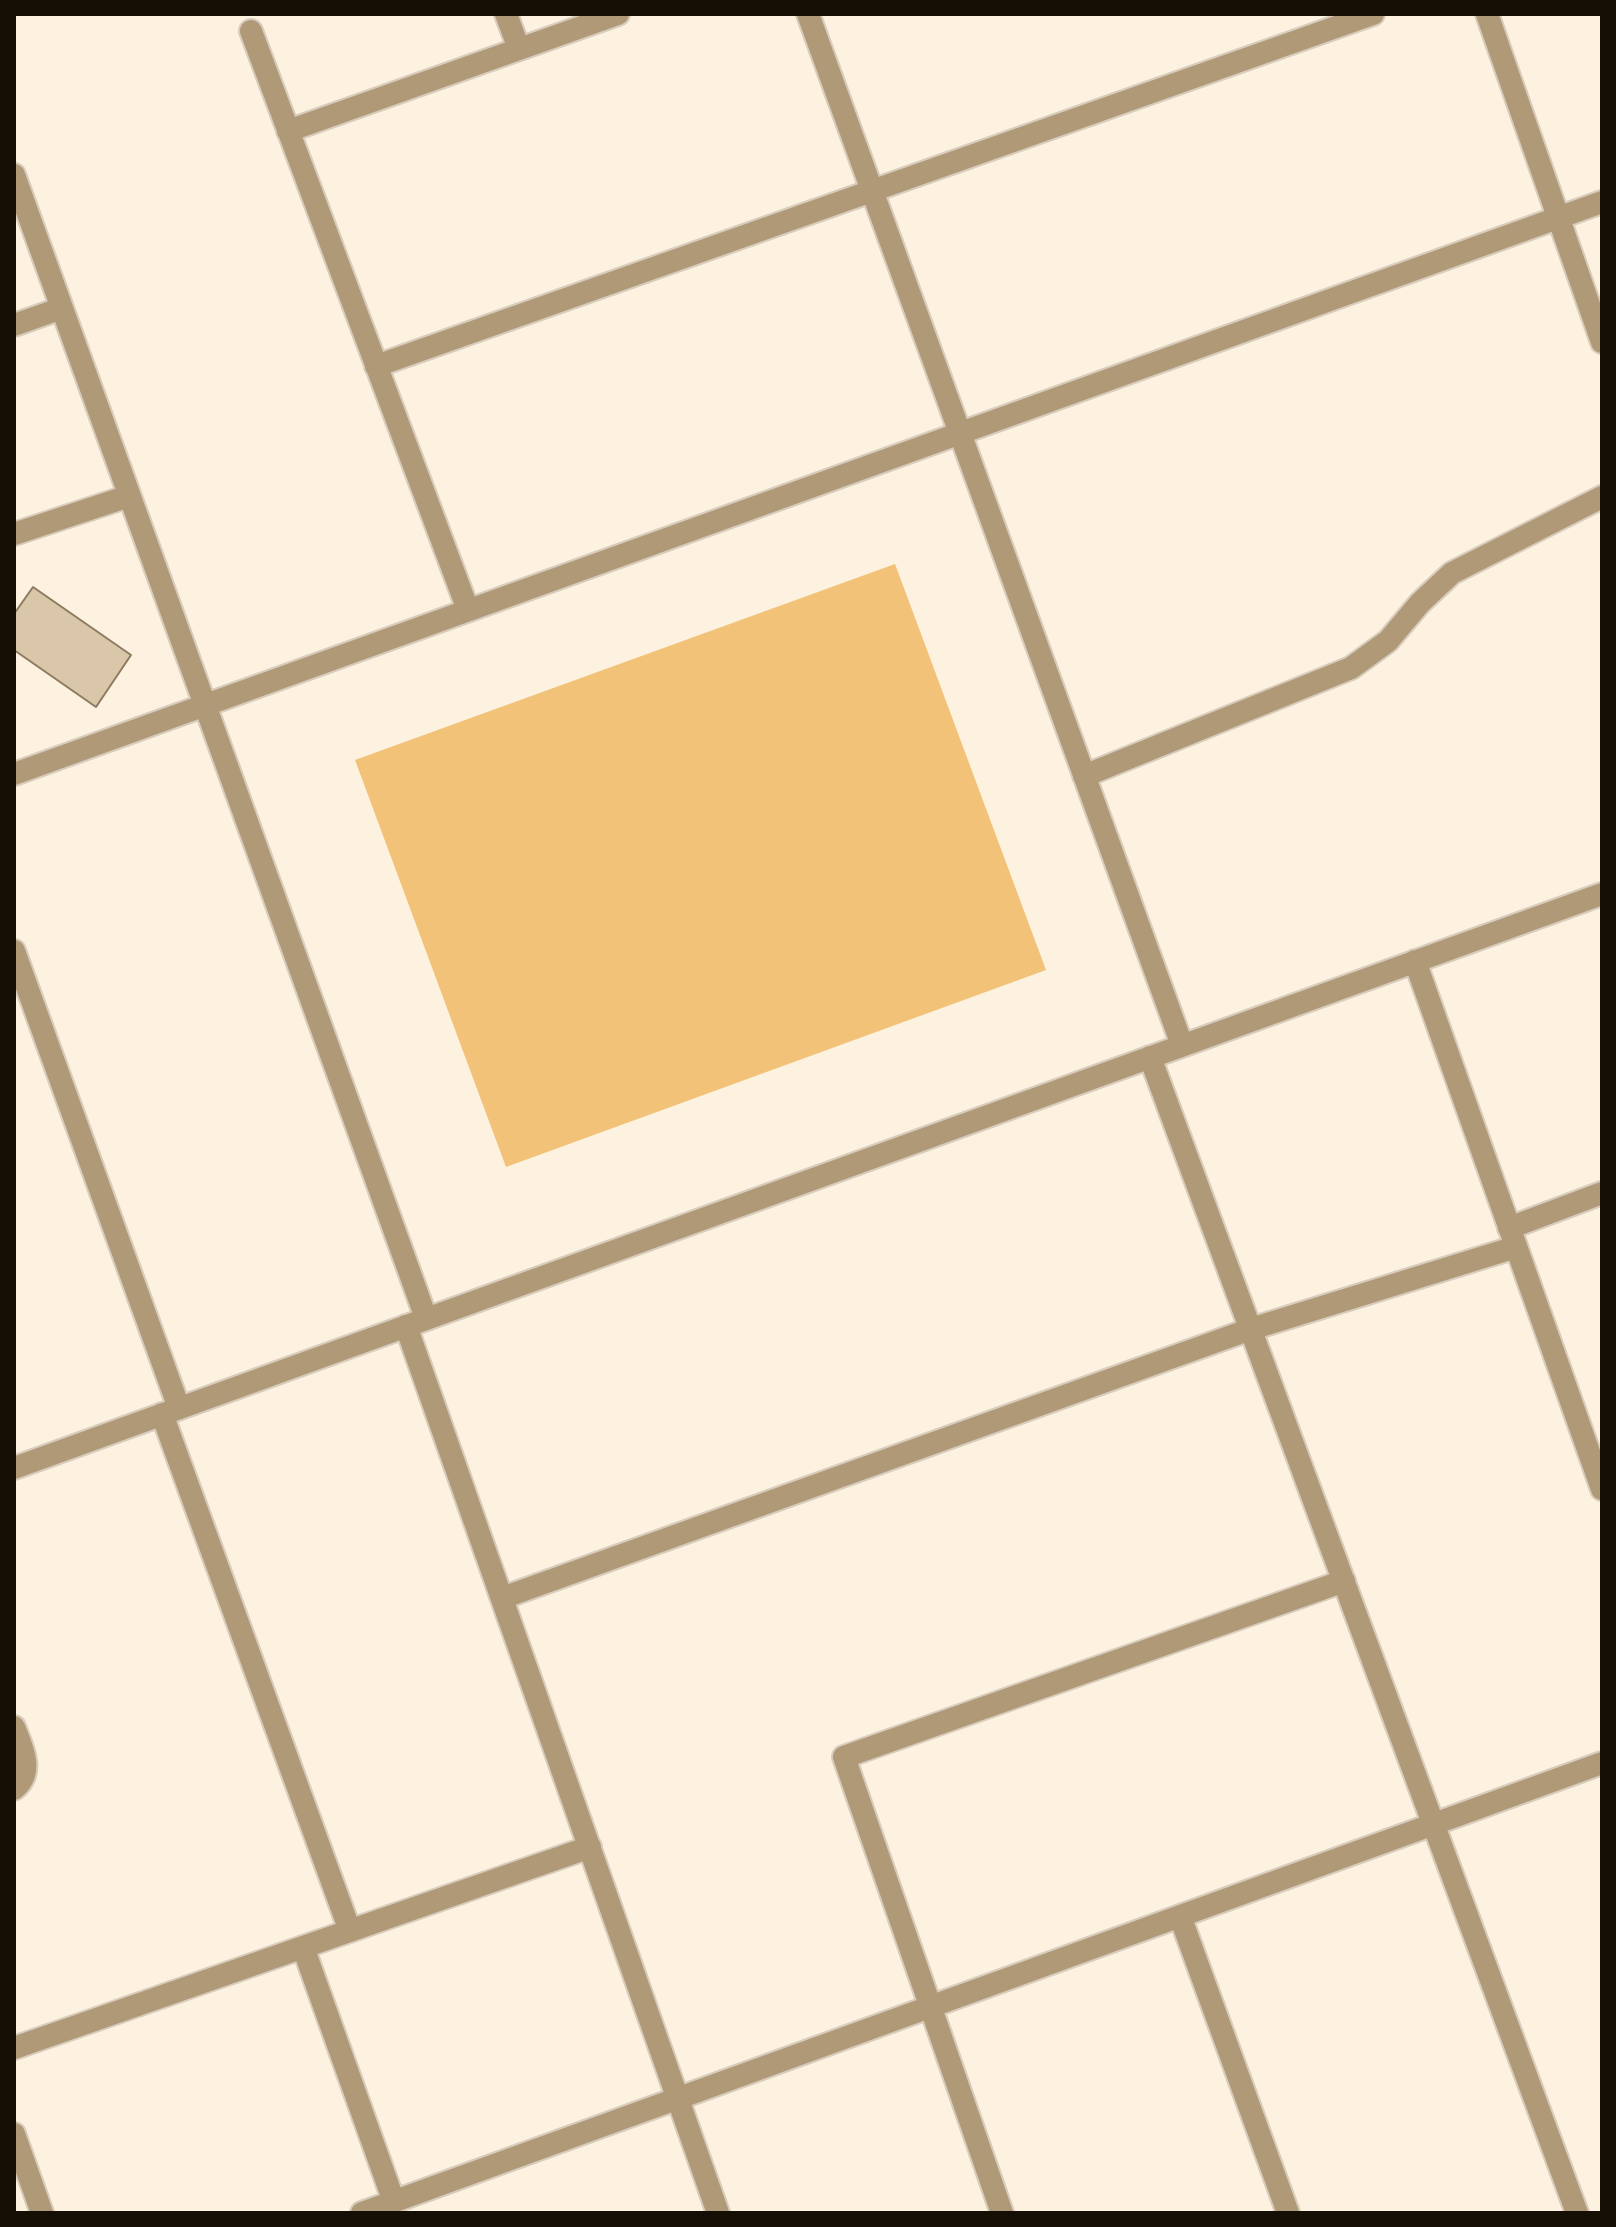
<!DOCTYPE html>
<style>
body{margin:0}
#map{position:relative;width:1616px;height:2227px;overflow:hidden;background:#fdf1e0;font-family:Rubik,sans-serif}
canvas{display:block}
.frame{position:absolute;inset:0;border:16px solid #150e05;pointer-events:none}
</style>
<div id="map">
<canvas width="1616" height="2227"></canvas>
<div class="frame"></div>
</div>
<script>
const ctx = document.querySelector('canvas').getContext('2d');
ctx.lineJoin = 'round';
function paint(path, color) { ctx.fillStyle = color; ctx.fill(path, 'evenodd'); }
function stroke(path, color, width, dash) { ctx.strokeStyle = color; ctx.lineWidth = width; ctx.lineCap = dash ? 'butt' : 'round'; ctx.setLineDash(dash || []); ctx.stroke(path); }
const green = new Path2D(`
 M895 564 1046 970 506 1167 355 760Z`);
const building = new Path2D(`
 M33 587 131 655 96 707 14 650V614Z`);
const minor = new Path2D(`
 M506 14 519 49
 M808 14 1182 1045
 M1487 14 1602 342
 M251 31 468 610
 M288 131 618 14
 M14 175 426 1318
 M14 325 62 308
 M376 366 1373 14
 M14 534 129 496
 M14 774 1602 202
 M1084 776 1351 668 1388 641 1420 603 1452 573 1602 497
 M14 951 179 1408
 M1415 961 1602 1489
 M1150 1057 1577 2213
 M1509 1228 1602 1193
 M406 1326 718 2213
 M162 1414 350 1931
 M14 1468 1602 894
 M502 1598 1251 1329 1516 1247
 M14 1727C22 1747 35 1772 14 1789
 M1180 1916 1288 2213
 M303 1947 394 2202
 M14 2048 590 1847
 M14 2134 42 2213
 M362 2213 1602 1763
 M1002 2213 844 1757 1344 1581`);
paint(green, '#f1c277');
paint(building, '#dac7a9');
stroke(building, '#8d7b60', 2);
stroke(minor, '#d8cdbd', 26);
stroke(minor, '#b09977', 22);
</script>
